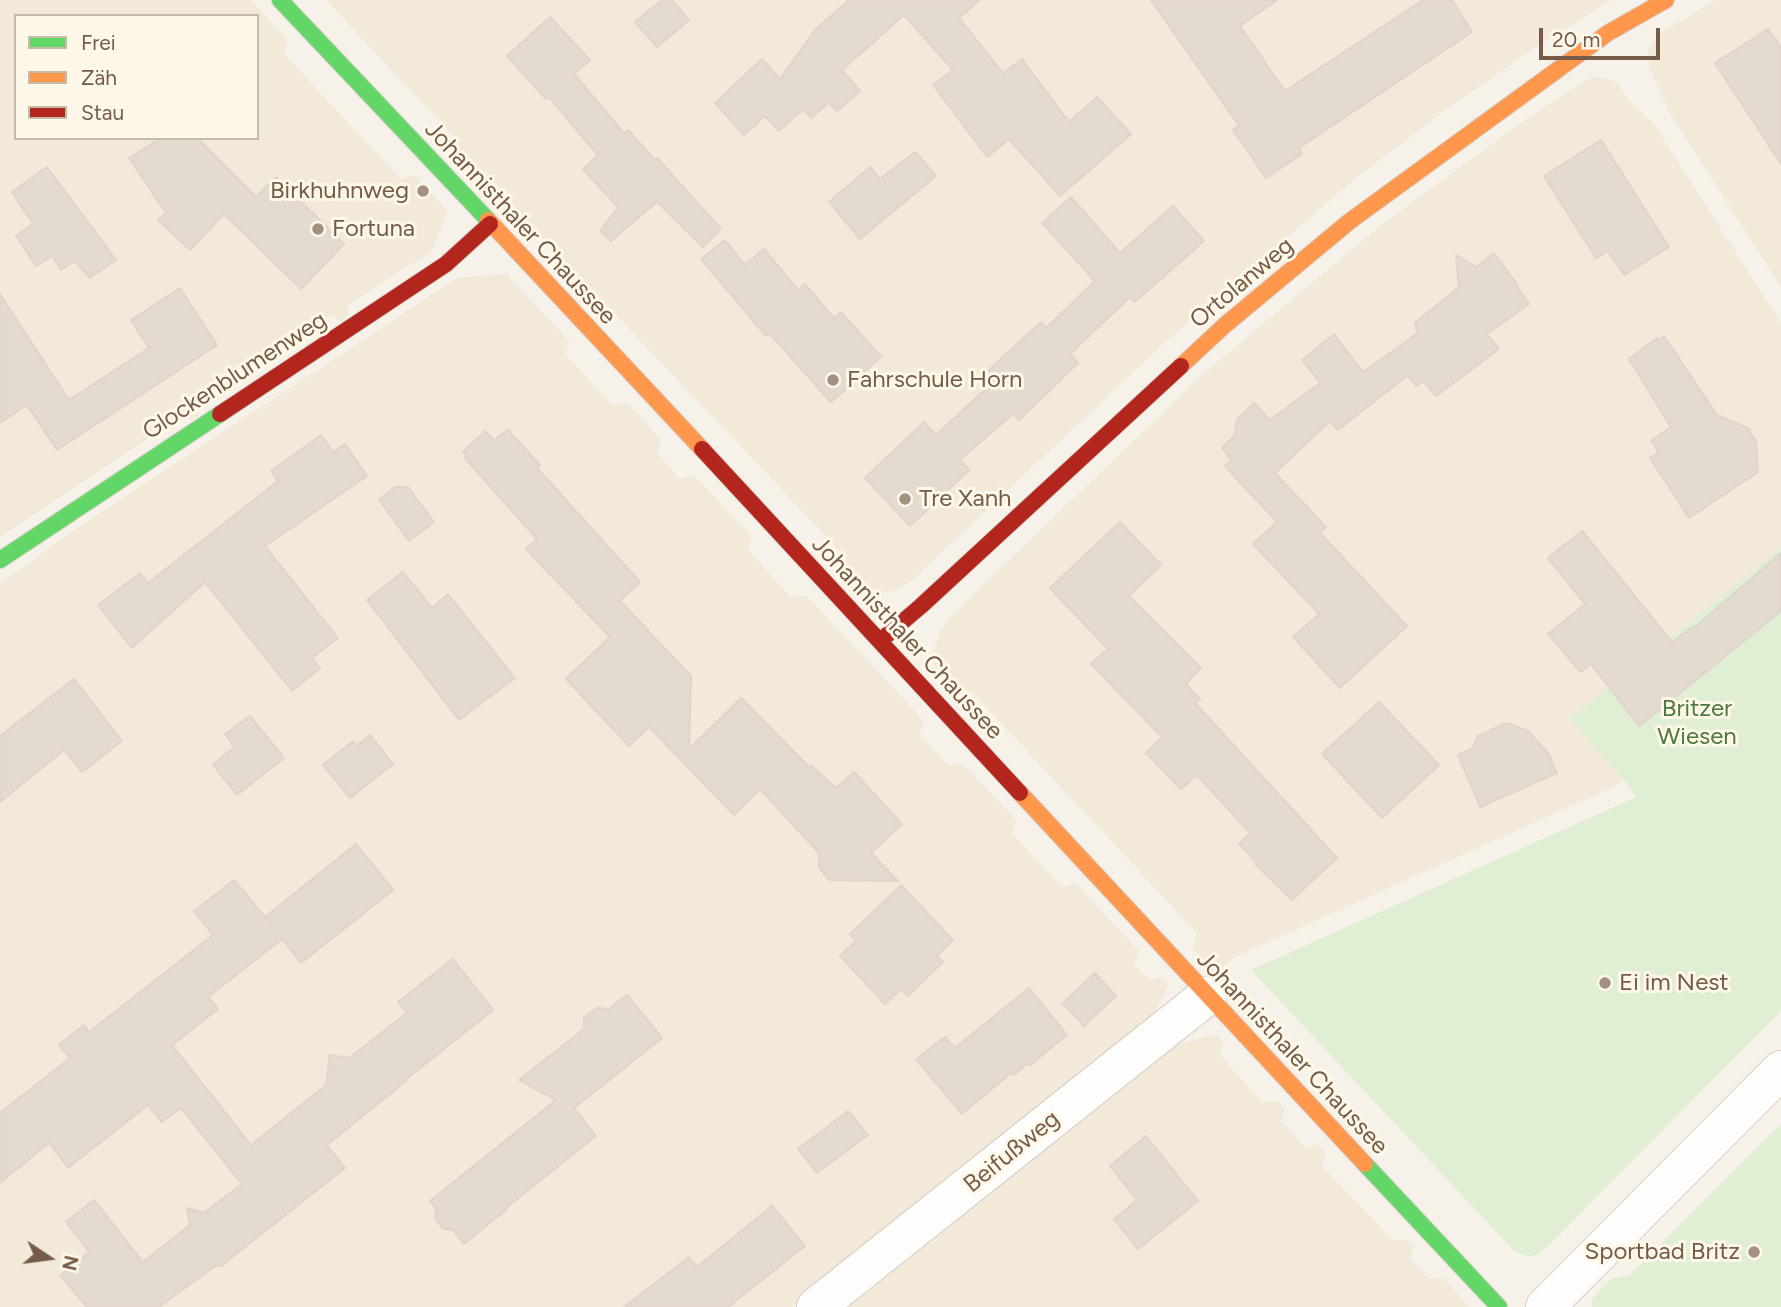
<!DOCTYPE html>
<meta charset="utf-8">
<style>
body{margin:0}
#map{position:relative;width:1781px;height:1307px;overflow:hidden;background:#f6f2e9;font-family:Figtree,sans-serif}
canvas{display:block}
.legend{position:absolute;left:14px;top:14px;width:245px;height:126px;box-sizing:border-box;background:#fff8e9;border:2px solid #c7baa9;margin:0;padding:9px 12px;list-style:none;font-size:21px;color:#745c49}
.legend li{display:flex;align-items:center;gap:14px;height:35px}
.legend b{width:35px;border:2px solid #c7baa9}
.north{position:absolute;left:14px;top:1223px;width:70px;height:70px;-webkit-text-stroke:5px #fff8e9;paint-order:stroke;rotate:103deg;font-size:19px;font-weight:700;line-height:28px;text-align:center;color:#745c49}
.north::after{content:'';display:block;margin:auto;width:24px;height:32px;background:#745c49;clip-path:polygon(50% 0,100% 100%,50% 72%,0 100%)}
.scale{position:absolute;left:1539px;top:28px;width:121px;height:32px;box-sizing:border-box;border:4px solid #745c49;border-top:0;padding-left:9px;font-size:21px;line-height:24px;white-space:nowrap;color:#745c49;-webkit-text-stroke:5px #fff8e9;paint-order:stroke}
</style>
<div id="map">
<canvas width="1781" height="1307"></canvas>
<ul class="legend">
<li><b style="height:9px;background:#63d668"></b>Frei</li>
<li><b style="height:9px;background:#ff974d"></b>Zäh</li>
<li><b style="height:9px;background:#b3261e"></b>Stau</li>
</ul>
<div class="north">N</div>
<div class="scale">20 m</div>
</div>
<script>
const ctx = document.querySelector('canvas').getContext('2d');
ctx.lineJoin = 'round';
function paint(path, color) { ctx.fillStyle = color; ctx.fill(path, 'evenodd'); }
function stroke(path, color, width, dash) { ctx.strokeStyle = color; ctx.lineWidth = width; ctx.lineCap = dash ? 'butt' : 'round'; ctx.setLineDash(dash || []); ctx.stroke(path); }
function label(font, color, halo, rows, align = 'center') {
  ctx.font = font + ' Figtree,sans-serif'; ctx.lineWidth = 6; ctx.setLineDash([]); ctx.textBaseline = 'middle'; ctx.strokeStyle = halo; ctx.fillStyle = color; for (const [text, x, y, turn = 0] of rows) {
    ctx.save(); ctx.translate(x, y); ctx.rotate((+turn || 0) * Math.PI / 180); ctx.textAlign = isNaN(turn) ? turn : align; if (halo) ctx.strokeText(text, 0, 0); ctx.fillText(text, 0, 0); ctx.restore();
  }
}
const residential = new Path2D(`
 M0 0H251L287 39 284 54 401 179 415 175 448 212 432 251 347 306 348 315 341 322 331 316 197 406 199 415 192 420 182 416 0 537ZM16 16H257V138H16Z
 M326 0H1612L1545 41 1447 109 1356 178 1171 337 911 581 896 590 888 592 875 591 862 587 851 580 835 564 840 551 580 277 566 279 555 267 558 254 517 210 506 212 452 154 457 140Z
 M1716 0H1781V287L1669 112 1649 66 1648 49 1658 34Z
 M1597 77 1609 79 1617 83 1630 101 1654 124 1781 323V548L1569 719 1624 780 1618 785 1237 956 1216 973 1193 948 1197 933 971 691 957 693 941 678 935 664 933 652 941 629 948 619 1202 375 1385 222 1535 113 1585 80Z
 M506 274 570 342 565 354 613 405 628 403 661 440 657 452 680 479 694 475 752 536 748 550 792 598 806 595 924 721 919 734 949 766 963 764 1017 821 1012 833 1062 887 1076 884 1139 951 1134 964 1149 980 1163 977 1169 984 1150 1022 792 1307H0V584L64 537 457 278Z
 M1216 1034 1224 1043 1220 1055 1262 1102 1277 1101 1285 1109 1281 1121 1305 1148 1318 1144 1326 1153 1322 1166 1394 1241 1407 1239 1414 1247 1410 1259 1429 1279 1443 1278 1470 1307H845L1174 1046Z`);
const green = new Path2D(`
 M1781 548V1011L1540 1254 1529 1256 1515 1252 1251 970 1636 797 1624 780 1569 719Z
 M1781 1124V1307H1592V1299L1611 1279 1630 1275Z`);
const building = new Path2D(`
 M662 0H672L689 20 657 47 635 22Z
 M849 0H979L959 18 1003 73 1022 59 1069 122 1097 97 1131 134 1060 196 1009 139 987 157 933 85 953 70 904 15 842 70 860 91 837 111 829 102 811 118 803 109 779 131 765 116 744 135 715 103 762 59 780 79 815 30Z
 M1151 0H1277L1240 26 1285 91 1423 0H1452L1472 32 1299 148 1302 154 1266 178 1233 130 1239 126Z
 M550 17 590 60 574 74 624 133 628 130 655 160 657 158 721 229 703 247 657 202 611 241 600 231 618 207 583 169 598 155 549 97 546 99 507 56Z
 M1768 29 1781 47V164L1715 63Z
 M161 138H197L256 197 276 177 344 244 301 289 224 214 190 250 158 220 166 213 129 158Z
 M1601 140 1669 247 1624 275 1608 251 1596 258 1544 176Z
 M915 152 936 176 860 239 829 202 870 167 880 179Z
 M47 167 116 260 90 278 75 261 61 270 52 256 36 266 16 236 33 224 12 192Z
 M1071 197 1120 253 1173 206 1204 241 1135 302 1130 297 1070 354 1078 363 1019 420 1013 414 960 460 969 470 910 526 865 478 924 422 936 435 988 387 980 378 1041 322 1046 328 1095 281 1042 223Z
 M725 240 745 265 764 249 798 290 805 284 834 318 841 312 881 357 831 402 769 333 766 336 701 259Z
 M1494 253 1517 284 1516 285 1529 304 1487 334 1499 349 1436 396 1423 381 1416 386 1408 375 1338 430 1330 421 1275 473 1326 527 1320 533 1407 626 1340 688 1293 637 1319 614 1253 544 1277 522 1225 466 1231 460 1222 448 1235 435 1237 420 1254 403 1270 420 1320 383 1302 360 1334 334 1363 372 1418 333 1415 323 1459 287 1456 255 1476 267Z
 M180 288 217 345 57 450 27 405 0 423V294L69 400 149 348 131 320Z
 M1664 336 1717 415 1748 428 1756 442 1758 472 1689 518 1650 458 1659 452 1651 441 1671 427 1629 359 1657 338 1658 341Z
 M508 430 540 465 537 468 640 582 620 601 691 676 689 749 741 698 810 768 811 765 836 788 854 772 902 824 871 853 898 881 830 880 819 868V853L760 789 734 815 649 727 629 746 566 679 610 637 526 549 537 539 465 458 467 456 463 452 485 431 494 440Z
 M321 435 333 452 345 444 367 476 265 546 338 638 312 658 320 668 292 691 205 582 132 648 98 605 140 573 148 583 278 481 271 471Z
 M395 487H408L434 522 409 541 379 500Z
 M1120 522 1161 565 1129 596 1201 668 1186 684 1200 699 1195 703 1337 858 1292 900 1255 864 1257 862 1239 844 1250 833 1197 775 1181 789 1146 753 1162 737 1091 664 1108 649 1050 588Z
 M1582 531 1672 642 1694 626 1695 627 1781 553V611L1639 726 1591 664 1581 672 1548 634 1585 604 1548 558Z
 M403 572 432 608 448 594 515 678 459 720 367 600Z
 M74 679 122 741 82 772 64 750 0 802V736Z
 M1379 702 1439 765 1382 818 1322 754Z
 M250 716 284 758 237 795 213 765 234 747 225 734Z
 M1504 724H1510L1528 731 1548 753 1557 773 1480 807 1458 755 1473 748 1478 736Z
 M370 735 393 764 350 798 323 765 353 741 357 746Z
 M356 844 393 890 301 963 282 939 208 997 218 1009 172 1045 251 1145 326 1085 330 1055 349 1058 407 1013 398 1002 453 959 493 1010 405 1080 406 1081 327 1145 345 1168 221 1266H215L159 1307H87L60 1275 89 1252 66 1222 94 1200 143 1262 190 1225 187 1208 204 1213 242 1184 181 1108 162 1122 148 1105 68 1168 49 1143 0 1183V1113L70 1058 59 1045 84 1025 89 1032 213 935 194 911 234 880 271 924 265 917Z
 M901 885 953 940 937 956 943 962 908 996 901 989 885 1004 840 956 856 941 850 934Z
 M1095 973 1116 996 1084 1026 1063 1003Z
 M1029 988 1067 1035 1030 1065 1028 1063 1014 1075 1012 1072 962 1114 916 1059 945 1037 955 1048Z
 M627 995 662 1038 574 1108 596 1136 506 1208 507 1209 464 1244 453 1230 443 1229 435 1218 436 1208 430 1201 556 1100 519 1080 584 1029V1017L597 1008 609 1009Z
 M848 1111 868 1135 817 1173 798 1149Z
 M1146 1136 1198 1201 1138 1249 1114 1219 1137 1200 1110 1166Z
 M772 1206 805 1246 728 1307H624L689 1257 697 1267Z`);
const street = new Path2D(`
 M816 1307 1207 996
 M1545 1307 1781 1070`);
const fast = new Path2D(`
 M280 0 488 220
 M0 560 220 414
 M1365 1164 1499 1307`);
const slow = new Path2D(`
 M488 220 702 449
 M1181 366 1225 325 1350 221 1608 33 1666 0
 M1020 793 1365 1164`);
const jam = new Path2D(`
 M220 414 446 264 490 224
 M702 449 1020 793
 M880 641 921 606 1181 366`);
const markers = [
 [423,191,7,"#a29081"],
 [318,229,7,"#a29081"],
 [833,380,7,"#a29081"],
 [905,499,7,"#a29081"],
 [1605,983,7,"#a29081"],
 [1754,1252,7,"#a29081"]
];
const poiNames = [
 ["Birkhuhnweg",409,191,"right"],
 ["Fortuna",332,229],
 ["Fahrschule Horn",847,380],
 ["Tre Xanh",919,499],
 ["Ei im Nest",1619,983],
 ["Sportbad Britz",1740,1252,"right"]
];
const streetNames = [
 ["Johannisthaler Chaussee",520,223,47],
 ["Ortolanweg",1242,283,-40],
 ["Glockenblumenweg",235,376,-33],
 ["Johannisthaler Chaussee",907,638,47],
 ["Johannisthaler Chaussee",1292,1053,47],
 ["Beifußweg",1012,1152,-39]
];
const parkNames = [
 ["Britzer",1697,709],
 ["Wiesen",1697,737]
];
paint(residential, '#f2e9d9');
paint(green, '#e0eed3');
paint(building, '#e3dbd0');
stroke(building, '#dfd5cb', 2);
stroke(street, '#d4cec6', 40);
stroke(fast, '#d5cec6', 18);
stroke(slow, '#d5cec6', 18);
stroke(jam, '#d5cec6', 18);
stroke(street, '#fefdfc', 38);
stroke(fast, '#63d668', 16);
stroke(slow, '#ff974d', 16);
stroke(jam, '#b3261e', 16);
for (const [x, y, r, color] of markers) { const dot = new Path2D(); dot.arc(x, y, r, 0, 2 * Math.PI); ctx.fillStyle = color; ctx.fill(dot); stroke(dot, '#fff8e9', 2.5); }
label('24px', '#745c49', '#fff8e9', poiNames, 'left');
label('24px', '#745c49', '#fff8e9', streetNames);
label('24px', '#4d7a41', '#fff8e9', parkNames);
</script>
